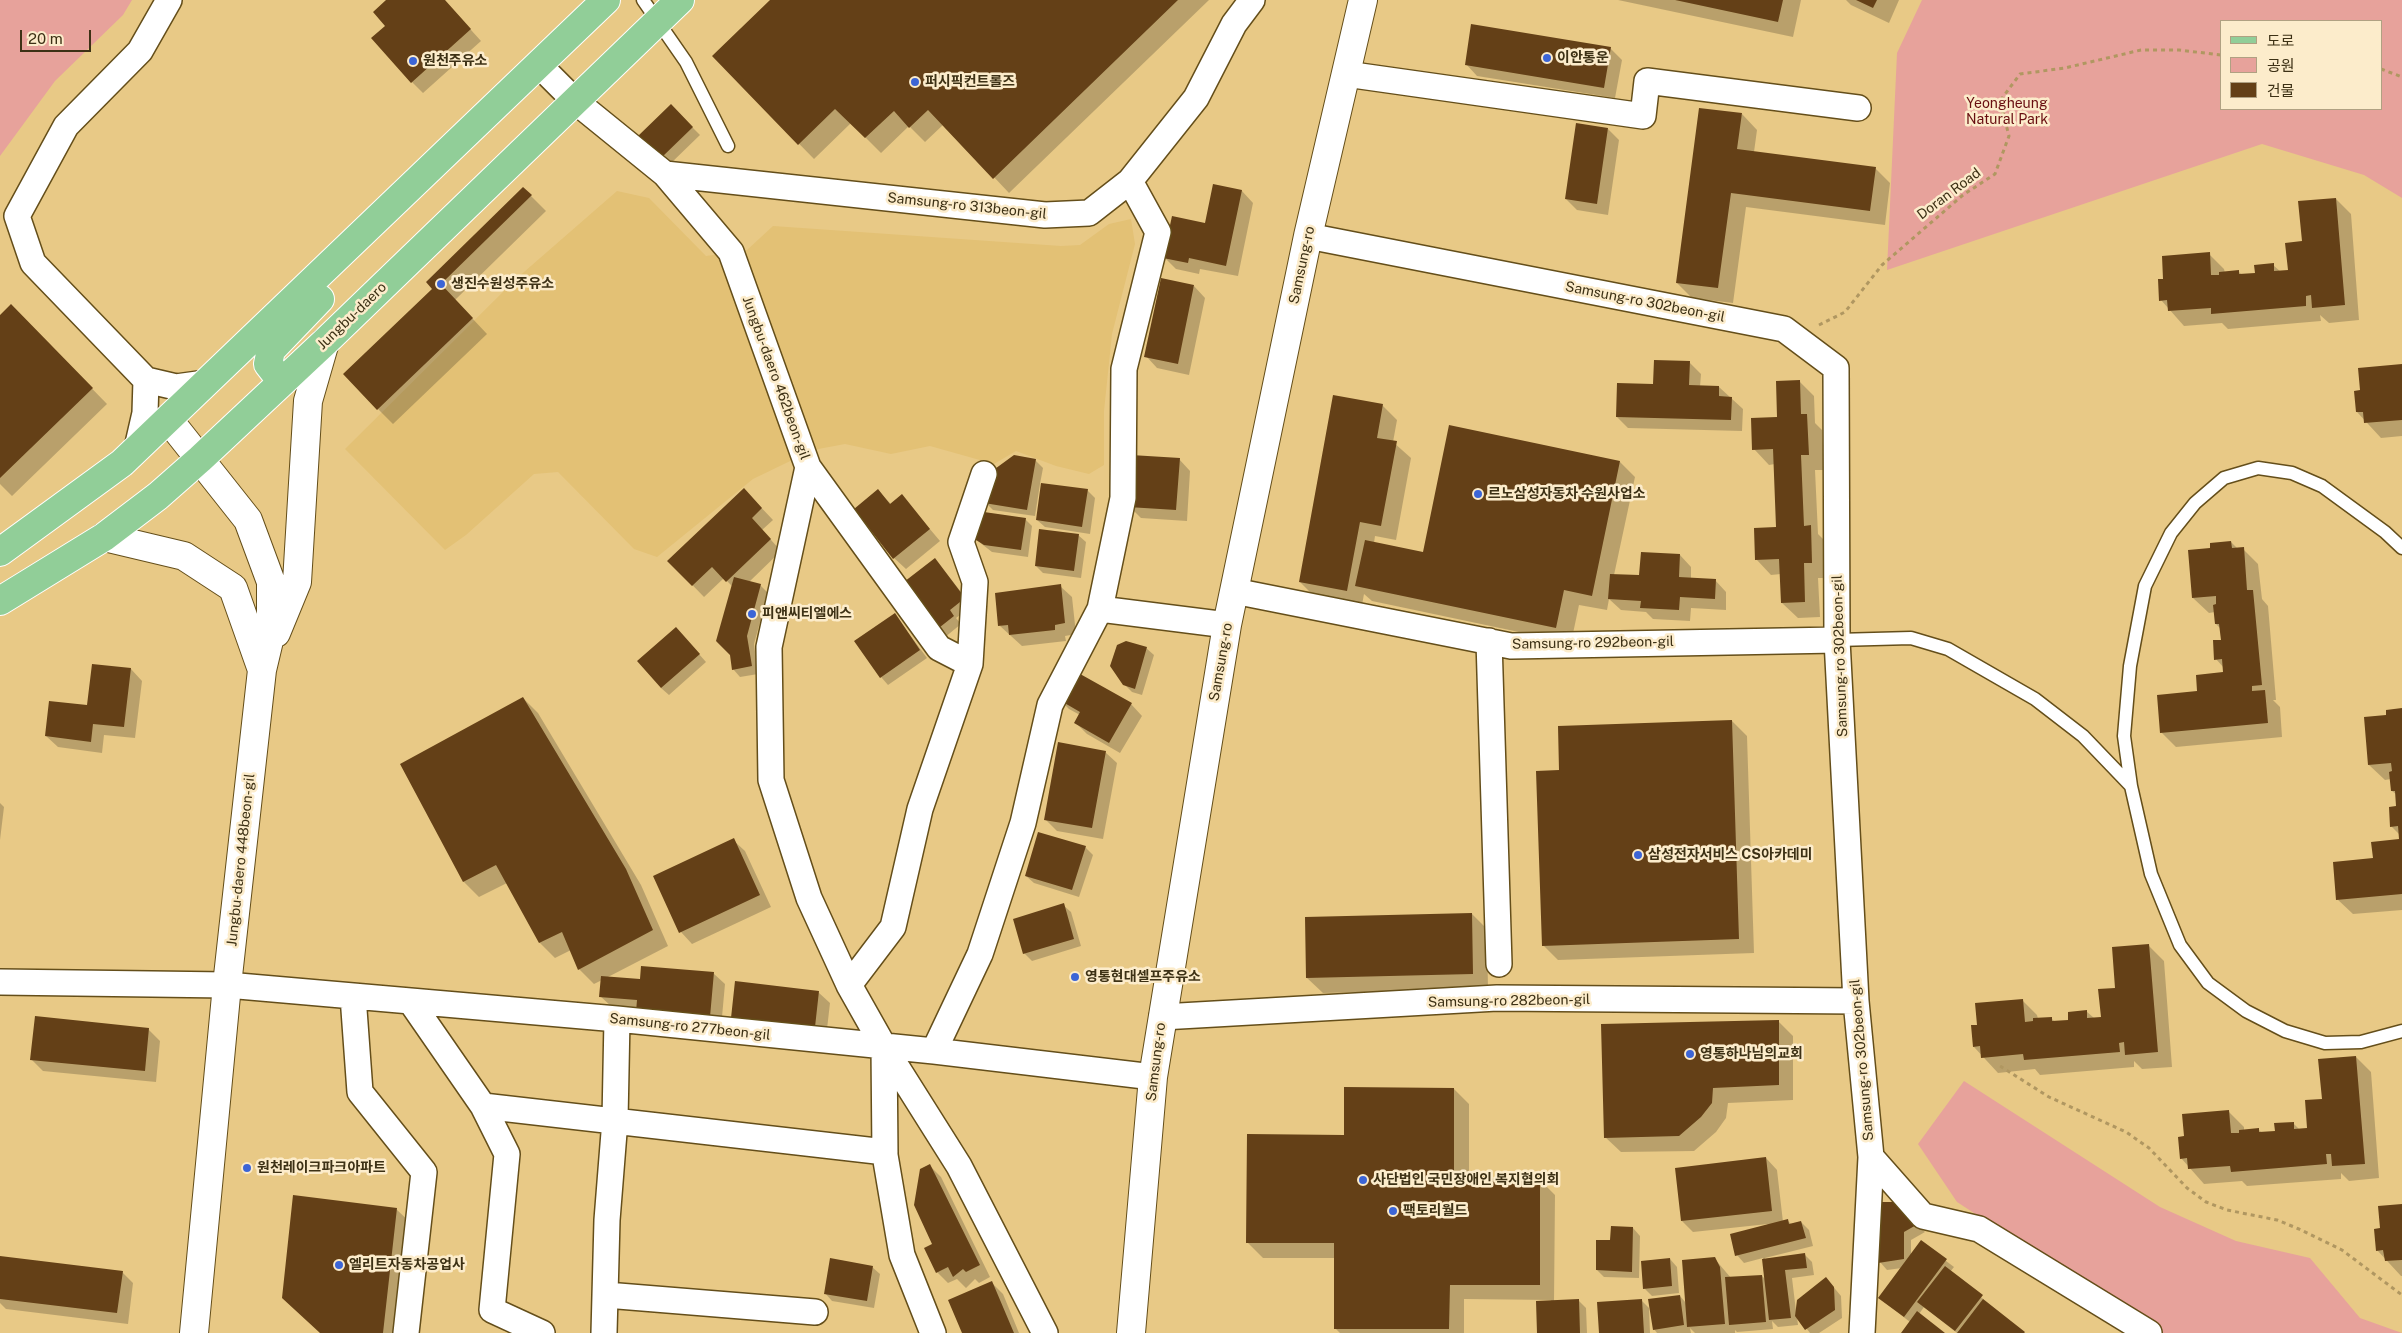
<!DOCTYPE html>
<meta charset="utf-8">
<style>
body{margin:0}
#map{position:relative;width:2402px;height:1333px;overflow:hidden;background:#e8c986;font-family:"Public Sans","Noto Sans KR",sans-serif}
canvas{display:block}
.legend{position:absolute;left:2220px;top:20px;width:162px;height:90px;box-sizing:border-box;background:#fceccb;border:1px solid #b0a182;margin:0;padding:6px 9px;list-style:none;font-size:15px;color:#3d3115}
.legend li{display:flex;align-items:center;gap:10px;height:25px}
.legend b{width:25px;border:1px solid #b0a182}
.scale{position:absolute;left:20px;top:30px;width:71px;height:22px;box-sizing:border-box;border:2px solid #3d3115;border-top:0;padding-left:6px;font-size:15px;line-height:18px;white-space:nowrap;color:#3d3115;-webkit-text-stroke:4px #fceccb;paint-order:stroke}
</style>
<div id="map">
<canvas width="2402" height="1333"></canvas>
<ul class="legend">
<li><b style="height:6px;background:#91ce98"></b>도로</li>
<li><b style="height:14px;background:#e7a29b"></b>공원</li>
<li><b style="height:14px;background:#644017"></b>건물</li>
</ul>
<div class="scale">20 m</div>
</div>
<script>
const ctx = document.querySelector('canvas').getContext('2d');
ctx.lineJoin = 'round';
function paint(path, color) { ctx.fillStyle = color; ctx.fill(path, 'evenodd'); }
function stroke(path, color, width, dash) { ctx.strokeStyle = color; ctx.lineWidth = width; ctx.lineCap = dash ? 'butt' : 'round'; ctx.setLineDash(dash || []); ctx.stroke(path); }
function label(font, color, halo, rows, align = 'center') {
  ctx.font = font + ' "Public Sans","Noto Sans KR",sans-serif'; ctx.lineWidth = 5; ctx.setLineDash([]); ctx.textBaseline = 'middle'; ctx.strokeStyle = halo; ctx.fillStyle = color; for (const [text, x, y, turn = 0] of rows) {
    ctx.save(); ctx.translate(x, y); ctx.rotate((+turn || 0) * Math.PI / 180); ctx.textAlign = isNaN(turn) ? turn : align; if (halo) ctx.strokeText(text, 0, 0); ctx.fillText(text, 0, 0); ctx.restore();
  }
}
const built = new Path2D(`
 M617 191 649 198 706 256 747 250 773 226 1061 246 1080 245 1109 224 1131 219 1135 244 1112 334 1104 411V465L1089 474 1056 466 1016 451 994 464 930 446 891 454 845 444 813 450 753 479 657 557 634 549 558 472 534 474 466 535 445 550 345 449 516 279Z`);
const green = new Path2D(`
 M0 0H132L123 15 55 81 0 156Z
 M1922 0H2402V198L2364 175 2262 144 1887 270 1897 53ZM2221 21H2381V109H2221Z
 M1964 1081 2160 1207 2236 1241 2310 1258 2360 1318 2402 1333H2159L1957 1202 1918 1144Z`);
const shadow = new Path2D(`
 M388 0H444L481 41 423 93 412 82 386 26Z
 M772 0H1209L1009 193 944 124 925 142 909 126 881 153 851 123 814 159 713 56Z
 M1618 0H1801L1793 37Z
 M1846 0H1899L1889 23 1851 5Z
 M1610 48 1622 60 1615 98 1477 76 1466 64Z
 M671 106 700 135 668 166 639 137Z
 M1742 114 1757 130 1754 152 1875 168 1890 183 1885 225 1746 207 1733 303 1692 298 1677 283Z
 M1608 129 1619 140 1608 215 1577 210 1566 199Z
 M1214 185 1242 191 1253 203 1238 276 1200 269 1199 274 1176 269 1164 257 1206 225Z
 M523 188 546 211 455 300 487 334 393 424 378 409 433 289Z
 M2336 199 2351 214 2359 320 2329 323 2320 315 2321 321 2228 329 2222 323 2184 326 2161 300 2165 280 2209 254 2224 269 2225 273 2238 271 2242 275 2256 274 2273 265 2281 272H2289L2303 242Z
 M1194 286 1205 298 1189 375 1157 368 1146 356Z
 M0 317 26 321 107 404 12 496 0 484Z
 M1689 362 1701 374 1700 387H1719L1743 409 1742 431 1628 428 1617 417 1654 385Z
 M2402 366V436L2381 438 2357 412 2361 391Z
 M1799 381 1814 396 1815 423 1822 430 1824 470H1815L1818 534 1826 542 1827 578H1818L1820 617 1798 618 1782 603 1781 574 1771 575 1756 559 1778 528 1775 464 1769 465 1754 449 1778 418Z
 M1382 405 1397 420 1393 442 1411 458 1396 540 1375 536 1374 543 1424 554 1620 462 1635 477 1614 575 1640 577 1680 555 1691 567V579L1715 580 1726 592V610L1691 608 1690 621 1653 619 1646 612 1621 610 1609 599 1607 610 1579 605 1571 643 1372 601 1364 594 1362 605 1315 597 1300 582Z
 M1179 459 1190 471 1187 521 1141 518 1129 506Z
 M1035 460 1043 468 1040 484 1087 490 1095 498 1090 534 1045 527 1037 520 1042 485 1040 484 1035 516 993 510 985 502Z
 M878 491 891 504 902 496 940 541 906 569 894 558Z
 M755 501 773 520 762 530 781 551 749 582 760 585 768 593 754 644 758 674 740 677 733 669V587L724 578 704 597 669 561Z
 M1025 519 1032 526 1028 557 992 552 974 538Z
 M1078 535 1086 542 1081 578 1043 573 1036 566Z
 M2231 542 2238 549H2243L2258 564 2262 599 2268 606 2276 700H2273L2280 707 2282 737 2176 747 2161 732 2199 692 2225 673 2224 668 2216 659 2222 641 2221 629 2216 624 2215 612 2209 613 2193 598 2212 549Z
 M935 559 972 606 956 618 961 624 944 638 936 630Z
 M1060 586 1072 597 1076 634 1065 636 1066 641 1022 646 1000 626Z
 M895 615 927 658 888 685 881 677Z
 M683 636 706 662 669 695 661 688Z
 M1146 648 1154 655 1142 695 1132 692 1124 684Z
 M93 665 131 669 142 681 135 738 104 735 102 753 58 747 46 736 88 707Z
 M523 698 538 713 641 885 668 946 606 978 641 980 713 973 725 984 721 1028 612 1007 600 996 602 980 594 984 579 969 571 950 555 958 540 943 507 883 479 897 464 882 402 765Z
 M1058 698 1131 704 1142 716 1120 753 1087 734 1076 723 1080 715 1069 709Z
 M2402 709V910L2353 914 2337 899 2374 859 2400 840V835L2391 826 2398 808 2397 795 2392 791 2391 779 2385 780 2369 765 2388 717Z
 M1732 721 1747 736 1754 953 1558 960 1543 945 1560 771Z
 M1105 752 1117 763 1103 839 1057 831 1045 819Z
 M0 803 4 807 0 840Z
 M733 840 745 851 771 907 692 944 681 932 655 877Z
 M1085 847 1093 855 1079 897 1034 883 1026 876Z
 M1063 905 1071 912 1081 946 1032 961 1024 953Z
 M1472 914 1487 929 1488 989 1323 993 1307 978Z
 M2149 946 2164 961 2172 1067 2142 1069 2134 1061V1067L2040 1075 2035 1069 1998 1073 1974 1047 1978 1026 2022 1000 2037 1015 2038 1019 2051 1018 2055 1022 2070 1021 2086 1011 2094 1018H2102L2116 989Z
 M818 992 830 1003 826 1038 744 1029Z
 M1778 1021 1793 1036V1100L1728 1103 1726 1118 1716 1132 1694 1151 1621 1152 1605 1137Z
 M148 1029 160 1041 156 1082 43 1071 31 1059Z
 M2356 1057 2371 1072 2379 1178 2349 1181 2341 1173V1179L2247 1186 2242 1181 2204 1184 2181 1158 2185 1138 2229 1112 2244 1127V1131L2258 1129 2262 1133 2276 1132 2293 1123 2300 1130 2309 1129 2323 1100Z
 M1454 1089 1469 1104V1180H1540L1555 1195 1554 1302 1578 1300 1586 1308 1587 1333H1538L1551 1300 1464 1299V1333H1340L1335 1328V1258H1263L1247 1242 1345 1136Z
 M1766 1158 1777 1170 1783 1222 1788 1221 1791 1224 1801 1222 1809 1230 1813 1246 1765 1258V1259L1804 1254 1812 1262 1814 1275 1792 1278 1796 1311 1826 1278 1841 1296 1842 1318 1819 1333H1810L1797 1316 1798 1325 1778 1327 1772 1321 1773 1329 1737 1332 1735 1330V1333H1695L1690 1328 1691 1333H1657L1654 1329 1680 1296 1686 1303 1714 1258 1731 1278 1762 1276 1765 1279 1763 1258 1744 1263 1737 1255 1768 1224 1693 1232 1682 1221Z
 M929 1165 941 1177 990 1277 979 1283 975 1279 966 1288 957 1279 948 1283 937 1272Z
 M1896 1204 1925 1232 1911 1240V1256L1921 1242 1954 1267 1950 1272 2025 1333H1957L1924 1307 1919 1314 1943 1333H1902L1910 1322 1879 1298 1902 1268 1887 1270 1880 1262Z
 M2402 1205V1276H2401L2377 1250 2381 1229Z
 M396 1209 412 1224 399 1333H320Z
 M1633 1228 1640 1236 1639 1278 1604 1277 1597 1270 1612 1241Z
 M0 1257 122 1272 133 1283 128 1324 6 1309 0 1303Z
 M1670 1259 1677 1267 1679 1293 1652 1296 1644 1288Z
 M872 1267 880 1274 874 1308 832 1301 825 1293Z
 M992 1283 1003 1294 1019 1333H964Z
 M1641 1300 1649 1308 1650 1333H1600Z`);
const building = new Path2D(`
 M386 0H445L471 29 411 83 371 38 385 26 373 12Z
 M770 0H1178L993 179 928 110 909 128 894 111 865 138 835 109 798 145 712 56Z
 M1675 0H1783L1778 22Z
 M1856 0H1877L1873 8Z
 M1471 24 1611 47 1604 88 1465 65Z
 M671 104 693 127 660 159 637 137Z
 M1699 108 1742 113 1737 149 1876 167 1870 211 1731 193 1718 288 1676 283Z
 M1576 123 1608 128 1597 204 1565 199Z
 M1213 184 1242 190 1226 266 1189 258 1188 263 1163 258 1172 216 1205 223Z
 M523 187 532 195 441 284 473 318 377 410 343 374 432 289 426 282Z
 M2336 198 2345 305 2312 308 2311 295 2306 296V306L2211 314V308L2168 311 2167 300 2159 301 2158 279H2163L2162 256 2210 252 2211 275H2219V272L2239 270V274L2255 273 2254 265 2274 263V271L2288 270 2285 243 2302 241 2298 201Z
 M1161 278 1194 285 1178 364 1144 357Z
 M11 304 93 388 0 478V315Z
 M1654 360 1690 361 1689 385 1719 386V396L1732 397 1731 420 1616 417 1617 383 1653 384Z
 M2402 364V420L2364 423 2363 412H2356L2354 391 2360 390 2358 368Z
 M1800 380 1801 414H1807L1809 455H1801L1804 526 1811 525 1812 563H1804L1805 602 1781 603 1779 559 1755 560 1754 528 1776 527 1773 449 1752 450 1751 418 1777 417 1776 381Z
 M1333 395 1383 404 1377 438 1397 441 1381 526 1360 522 1347 591 1299 582Z
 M1449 425 1620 461 1592 596 1564 590 1556 628 1355 586 1365 540 1423 552Z
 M1014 455 1036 459 1027 510 984 503 988 474Z
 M1131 455 1180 458 1176 510 1128 507Z
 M1041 483 1088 489 1082 527 1036 520Z
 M744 488 762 508 752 518 771 539 726 582 712 567 692 586 667 561Z
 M878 489 890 504 902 494 930 529 893 559 854 509Z
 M977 511 1026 518 1021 550 984 545 973 538Z
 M1039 529 1079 534 1074 571 1035 566Z
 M2231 541 2232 548 2244 547 2247 590H2253L2262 685 2252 686V691L2265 690 2268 723 2160 733 2157 695 2197 691 2196 675 2223 672 2222 659 2214 660 2213 640H2221L2219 624H2215L2213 605 2216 604V596L2192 598 2188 550 2210 548V543Z
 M1641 552 1680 554 1679 577 1716 579 1715 599 1680 597 1679 610 1640 608 1641 601 1608 599 1610 574 1639 575Z
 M935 558 965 598 950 610 954 616 935 631 900 585Z
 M734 577 761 584 747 636 752 666 732 670 730 655 716 641Z
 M1061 584 1065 623 1055 625V630L1009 635 1008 625 998 626 995 593Z
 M895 613 920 650 880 678 854 641Z
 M676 627 700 654 661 688 637 661Z
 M1126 641 1147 647 1135 689 1123 685 1110 666 1117 645Z
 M92 664 131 668 124 727 93 724 91 742 45 736 49 701 87 705Z
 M1073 670 1132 703 1109 743 1074 723 1080 712 1056 698Z
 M523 697 626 869 653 930 578 970 562 932 539 943 496 865 463 882 400 764Z
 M2402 708V894L2336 900 2333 862 2373 858 2371 842 2399 839 2398 826 2390 827 2389 807 2396 806 2395 791H2391L2389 772 2392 771 2391 763 2368 765 2364 717 2386 715V710Z
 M1732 720 1739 939 1542 946 1536 771 1559 770 1558 726Z
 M1058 742 1106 751 1092 828 1044 820Z
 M1038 832 1086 846 1072 890 1025 876Z
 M734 838 760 895 679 933 653 876Z
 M1064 903 1074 939 1023 954 1013 919Z
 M1472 913 1473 974 1306 978 1305 917Z
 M2149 944 2158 1052 2125 1055 2124 1042 2119 1043 2120 1052 2024 1060 2023 1054 1981 1058 1980 1046 1973 1047 1971 1025H1977L1975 1003 2023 999 2025 1022 2033 1021V1018L2052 1017V1021L2068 1020V1012L2087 1010V1018L2101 1017 2098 989 2115 988 2112 947Z
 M641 966 714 972 710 1017 636 1012 637 1000 599 997 601 976 640 979Z
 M735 981 819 991 815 1027 731 1018Z
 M35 1016 149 1028 145 1071 30 1060Z
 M1779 1020V1085L1713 1088 1712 1103 1701 1117 1679 1136 1604 1138 1601 1024Z
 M2356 1056 2365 1164 2332 1166 2331 1154H2326L2327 1164 2231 1172 2230 1166 2188 1169 2187 1158 2180 1159 2178 1137 2184 1136 2182 1114 2229 1110 2231 1133H2239V1130L2259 1128V1132L2275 1131 2274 1123 2294 1122V1129L2307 1128 2305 1100 2322 1099 2318 1059Z
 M1344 1087 1454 1088V1178L1540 1179V1285H1450L1449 1329H1334V1243H1246L1247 1134 1344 1135Z
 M1766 1157 1772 1211 1681 1221 1675 1168Z
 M930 1164 980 1265 966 1272 963 1269 953 1277 948 1267 936 1273 924 1248 932 1244 914 1205 920 1169Z
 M293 1195 397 1208 383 1333H320L282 1298Z
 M1876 1202H1897L1918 1224 1904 1232V1259L1878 1263Z
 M2402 1204V1260L2385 1261 2383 1250 2376 1251 2374 1229 2380 1228 2378 1206Z
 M1788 1219 1789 1224 1801 1221 1806 1238 1735 1256 1730 1234Z
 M1611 1226 1633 1227 1632 1272 1596 1270V1240H1610Z
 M1921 1240 1947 1259 1904 1317 1878 1298Z
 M1805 1253 1807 1268 1785 1270 1791 1318 1769 1320 1762 1259Z
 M0 1256 123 1271 117 1313 0 1299Z
 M1715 1257 1720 1267 1725 1324 1687 1327 1682 1260Z
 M830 1258 873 1266 867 1301 824 1294Z
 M1670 1258 1672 1286 1643 1289 1641 1261Z
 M1945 1266 1983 1295 1955 1331 1917 1302Z
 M1762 1275 1766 1322 1729 1325 1725 1277Z
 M1826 1277 1834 1287 1835 1310 1805 1330 1795 1316 1797 1300Z
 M992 1281 1014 1333H962L948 1300Z
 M1680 1295 1684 1325 1653 1330 1648 1299Z
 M1579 1299 1580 1333H1537L1536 1301Z
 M1642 1299 1644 1333H1599L1597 1302Z
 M1983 1299 2025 1332 2024 1333H1957Z
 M1917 1311 1945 1333H1901Z`);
const path = new Path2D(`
 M2381 69 2402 77
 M1819 325 1845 312 1882 265 1963 195 1995 174 2009 136 2000 101 2020 74 2065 68 2141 50H2179L2221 55
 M2000 1066 2049 1097 2126 1132 2149 1148 2187 1188 2206 1202 2227 1210 2277 1220 2299 1229 2342 1250 2402 1295`);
const service = new Path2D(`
 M643 0 686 62 728 146
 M2402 548 2385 532 2322 486 2292 473 2258 468 2224 478 2195 503 2171 533 2145 586 2130 666 2124 736 2131 786 2151 874 2180 945 2208 983 2246 1011 2285 1031 2325 1043 2361 1042 2402 1031
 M1837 640 1911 638 1948 649 2035 699 2083 736 2131 786`);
const minor = new Path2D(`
 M539 65 575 101 665 174 731 252 808 467 769 647 771 780 809 898 849 985 884 1047 959 1166 1045 1333
 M1346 74 1643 116 1647 81 1858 108
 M665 174 1045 215 1089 213 1130 181 1196 98 1234 24 1252 0
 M1308 236 1784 329 1836 368 1837 640 1856 1001 1871 1157 1923 1216 1979 1229 2149 1333
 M146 380 33 263 17 216 66 126 140 51 169 0
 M146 380 176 387 205 383
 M137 448 145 413 146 380
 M808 467 939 648 970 664 920 809 893 927 849 985
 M1234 591 1511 646 1837 640
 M1100 609 1227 625
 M1489 641 1499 964
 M970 664 975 582 961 542 984 474
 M0 982 227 985 617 1019 934 1051 1153 1077
 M353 996 360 1092 424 1172 406 1333
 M411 1002 483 1106 507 1154 492 1310 542 1333
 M1162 1017 1497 998 1856 1001
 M884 1047 885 1155 902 1255 933 1333
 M934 1051 980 954 1023 823 1050 705 1100 609 1123 498 1124 369 1158 232 1130 181
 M483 1106 885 1152
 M606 1295 815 1312
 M604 1333 607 1220 615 1120 617 1019
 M1862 1333 1871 1157`);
const tertiary = new Path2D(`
 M168 419 248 520 271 582V632L262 670 227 985 194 1333
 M104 537 184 556 233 588 262 670
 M276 633 297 582 308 401 325 342
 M1131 1333 1153 1077 1227 625 1308 236 1363 0`);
const primary = new Path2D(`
 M282 382 268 364 271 350 320 299
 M0 552 122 463 606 0
 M0 601 104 537 158 496 200 459 325 342 680 0`);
const markers = [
 [1547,58,5,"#3c65d6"],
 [413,61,5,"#3c65d6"],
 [915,82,5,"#3c65d6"],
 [441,284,5,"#3c65d6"],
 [1478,494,5,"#3c65d6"],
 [752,614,5,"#3c65d6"],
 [1638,855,5,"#3c65d6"],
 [1075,977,5,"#3c65d6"],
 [1690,1054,5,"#3c65d6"],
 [247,1168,5,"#3c65d6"],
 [1363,1180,5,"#3c65d6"],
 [1393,1211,5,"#3c65d6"],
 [339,1265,5,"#3c65d6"]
];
const poiNames = [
 ["이안통운",1557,58],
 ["원천주유소",423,61],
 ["퍼시픽컨트롤즈",925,82],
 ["생진수원성주유소",451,284],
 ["르노삼성자동차 수원사업소",1488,494],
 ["피앤씨티엘에스",762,614],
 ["삼성전자서비스 CS아카데미",1648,855],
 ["영통현대셀프주유소",1085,977],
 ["영통하나님의교회",1700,1054],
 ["원천레이크파크아파트",257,1168],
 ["사단법인 국민장애인 복지협의회",1373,1180],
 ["팩토리월드",1403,1211],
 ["엘리트자동차공업사",349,1265]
];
const parkNames = [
 ["Yeongheung",2007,104],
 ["Natural Park",2007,120]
];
const streetNames = [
 ["Doran Road",1949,194,-37],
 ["Samsung-ro 313beon-gil",967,206,6],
 ["Samsung-ro",1302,265,-78],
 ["Samsung-ro 302beon-gil",1645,302,11],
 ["Jungbu-daero",352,316,-44],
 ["Jungbu-daero 462beon-gil",776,378,70],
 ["Samsung-ro 292beon-gil",1593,643,-1],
 ["Samsung-ro 302beon-gil",1840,656,-92],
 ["Samsung-ro",1221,662,-80],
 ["Jungbu-daero 448beon-gil",241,860,-84],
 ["Samsung-ro 282beon-gil",1509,1001,-1],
 ["Samsung-ro 277beon-gil",690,1027,6],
 ["Samsung-ro 302beon-gil",1862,1060,-95],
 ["Samsung-ro",1156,1062,-83]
];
paint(built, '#e3c175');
paint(green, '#e7a29b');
paint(shadow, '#0003');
paint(building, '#644017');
stroke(service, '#644e1a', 15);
stroke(minor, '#644e1a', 28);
stroke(tertiary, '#644e1a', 30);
stroke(primary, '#fff', 30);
stroke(path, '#b09761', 3, [4, 4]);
stroke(service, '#fff', 12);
stroke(minor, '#fff', 25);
stroke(tertiary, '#fff', 28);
stroke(primary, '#91ce98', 28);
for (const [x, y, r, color] of markers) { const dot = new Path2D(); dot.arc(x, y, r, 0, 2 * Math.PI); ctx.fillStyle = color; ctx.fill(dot); stroke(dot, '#fceccb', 2); }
label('bold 14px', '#3d3115', '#fceccb', poiNames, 'left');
label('14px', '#680d10', '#fceccb', parkNames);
label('14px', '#3d3115', '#fceccb', streetNames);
</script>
